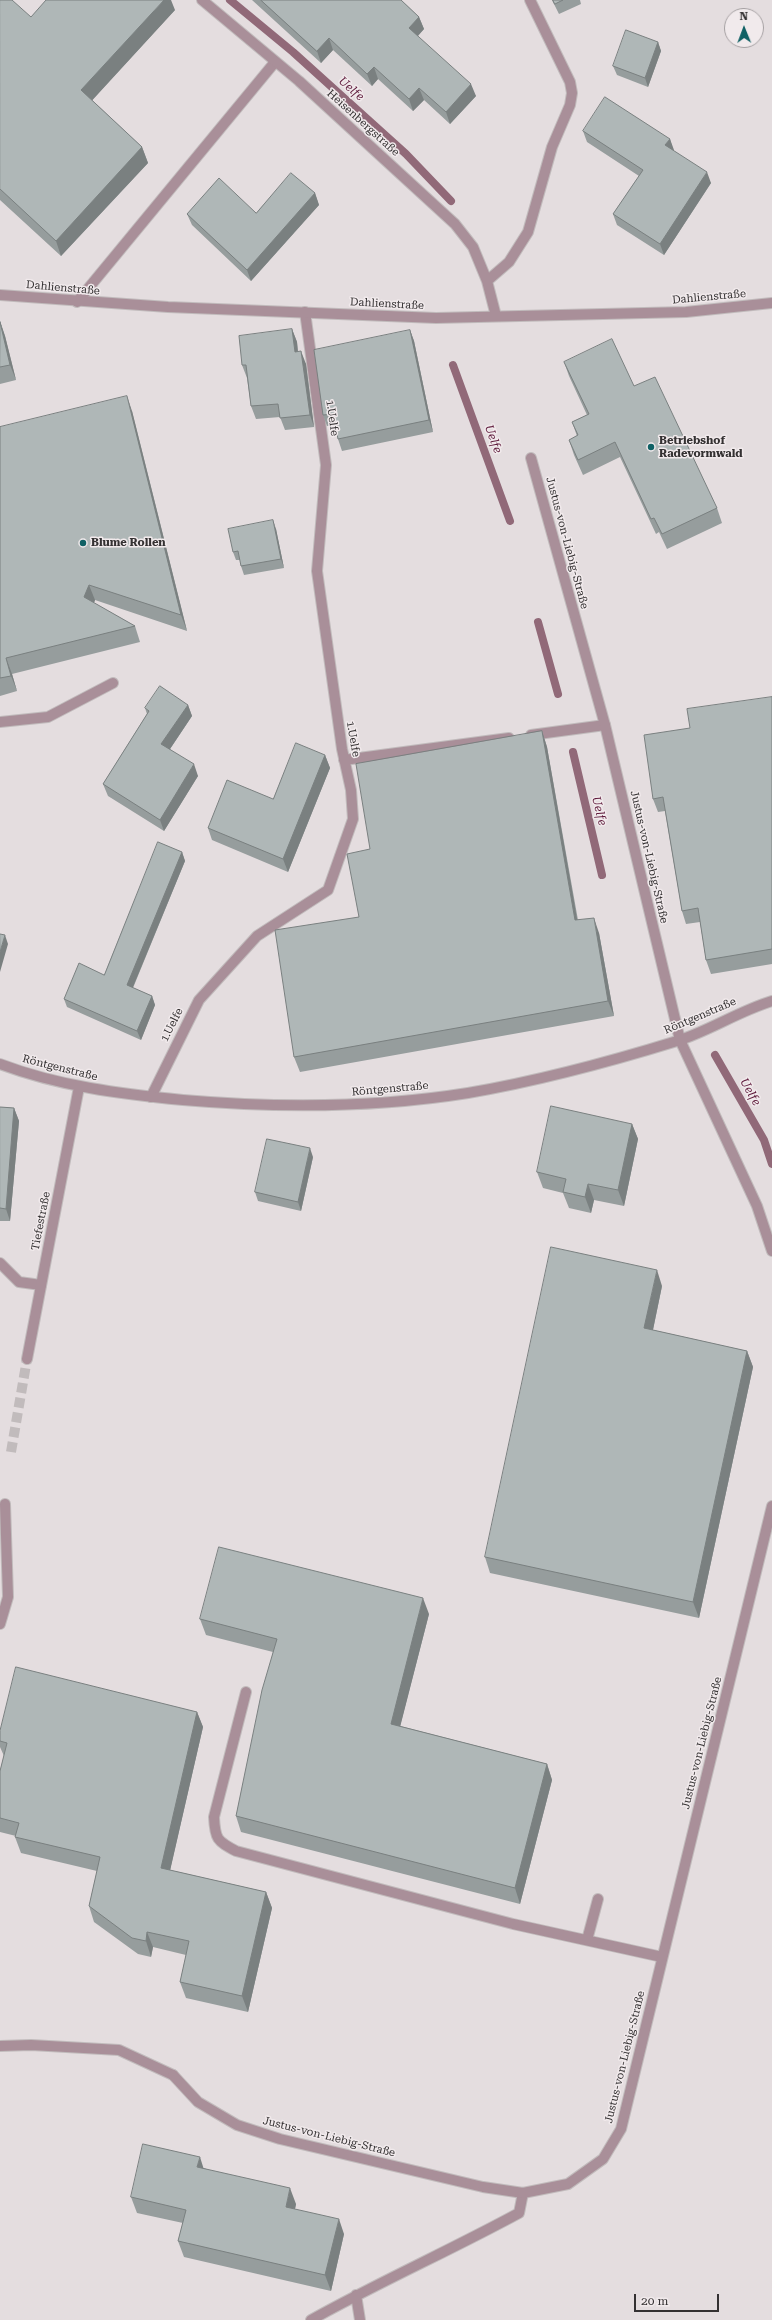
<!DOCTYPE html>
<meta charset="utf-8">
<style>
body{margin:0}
#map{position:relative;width:772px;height:2320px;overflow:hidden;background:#e4dddf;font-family:"Roboto Serif",serif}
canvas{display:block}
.north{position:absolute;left:724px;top:8px;width:40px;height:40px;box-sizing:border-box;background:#f1eaec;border:1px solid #a5a0a2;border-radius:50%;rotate:359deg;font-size:11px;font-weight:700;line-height:16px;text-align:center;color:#343132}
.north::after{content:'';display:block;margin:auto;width:14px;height:18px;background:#106165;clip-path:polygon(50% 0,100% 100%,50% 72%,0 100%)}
.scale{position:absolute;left:634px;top:2294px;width:85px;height:18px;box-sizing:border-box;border:2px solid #343132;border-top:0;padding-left:5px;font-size:12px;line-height:14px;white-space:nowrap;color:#343132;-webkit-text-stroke:3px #f1eaec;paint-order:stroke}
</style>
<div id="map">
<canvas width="772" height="2320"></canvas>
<div class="north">N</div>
<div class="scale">20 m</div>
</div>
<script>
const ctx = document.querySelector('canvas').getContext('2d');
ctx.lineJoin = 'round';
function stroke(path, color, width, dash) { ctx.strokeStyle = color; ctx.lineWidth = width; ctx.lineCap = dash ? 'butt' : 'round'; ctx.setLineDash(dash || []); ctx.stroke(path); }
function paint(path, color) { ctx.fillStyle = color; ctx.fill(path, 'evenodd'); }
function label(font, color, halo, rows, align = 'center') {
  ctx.font = font + ' "Roboto Serif",serif'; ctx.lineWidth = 3; ctx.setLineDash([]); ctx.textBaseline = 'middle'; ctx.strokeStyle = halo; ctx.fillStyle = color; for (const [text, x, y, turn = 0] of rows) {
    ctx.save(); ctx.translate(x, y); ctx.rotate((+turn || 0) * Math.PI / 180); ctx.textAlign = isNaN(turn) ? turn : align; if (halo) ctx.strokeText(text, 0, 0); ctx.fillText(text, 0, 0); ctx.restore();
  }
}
const stream = new Path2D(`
 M230 0 293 52 406 154 451 201
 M453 365 510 521
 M538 622 558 694
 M573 752 602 875
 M715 1055 764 1140 772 1164`);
const minorTunnel = new Path2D(`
 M11 1452 27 1359`);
const service = new Path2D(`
 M77 302 275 62
 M0 722 48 717 113 683
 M531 735 605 725
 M344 760 509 738
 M151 1097 199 1000 257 936 328 890 353 819 351 790 342 749 317 571 326 465 305 312
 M0 1263 19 1282 41 1285
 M246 1692 214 1817C215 1839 217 1841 236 1851L513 1924 662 1957
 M587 1940 598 1899
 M0 2046 31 2045 119 2050 173 2075
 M356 2295 360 2320
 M311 2320C379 2282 451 2250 519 2213L523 2193`);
const minor = new Path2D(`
 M202 0 299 81 455 224 473 247 487 281
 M0 295 168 307 436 318 686 312 772 303
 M496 316 487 281 509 262 528 232 552 147 570 105 572 93 570 82 530 0
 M531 458 605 725 680 1040 757 1206 772 1251
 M0 1064C58 1086 121 1094 183 1100 277 1108 374 1108 468 1093 538 1081 609 1062 677 1041 709 1031 739 1011 772 1001
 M27 1359 79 1087
 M0 1624 8 1597 5 1504
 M173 2075 198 2102 237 2125 280 2139 483 2187 523 2193 568 2184 603 2159 621 2129 772 1506`);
const wall = new Path2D(`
 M0 0 31 17 175 10 92 100 142 147 148 163 61 256 0 200Z
 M252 0H401L419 17 424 29 418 36 476 96 450 124 424 100 413 111 378 79 372 86 333 50 321 63Z
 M552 0H580L581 4 559 14Z
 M658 42 661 51 648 87 617 75 613 66Z
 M583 131 670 139 673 150 711 183 664 255 617 225 613 214 639 176 587 142Z
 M315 193 319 205 251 281 192 225 187 214 256 213Z
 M0 321 5 336 16 380 0 384Z
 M292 329 297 342 298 352 306 364 314 427 285 430 280 417 256 419 251 406 247 378 242 365Z
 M410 330 414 341 433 432 342 451 338 439 335 425 327 426 323 415Z
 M564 362 634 386 717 508 722 523 667 549 659 532 656 534 620 457 583 475 574 455 569 440 577 436 572 422 587 415 569 376Z
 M132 411 187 631 95 600 94 603 135 626 140 642 12 674 17 691 0 696V427Z
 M276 529 284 568 244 575 241 566 240 560H236L233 552Z
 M772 697V964L711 974 706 960 700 922 686 924 682 911 665 811 658 812 653 799 690 728Z
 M188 705 192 716 170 749 198 776 164 831 108 796 103 784 147 714 145 708Z
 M542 731 547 747 578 920 599 933 614 1016 300 1072 294 1057 359 917 370 849Z
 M325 755 330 768 288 872 212 840 208 828 273 799Z
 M182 852 185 861 133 988 152 996 155 1005 141 1040 67 1007 64 999 104 975Z
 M0 1107 14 1108 19 1121 10 1221H0Z
 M632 1124 638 1139 624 1206 594 1200 591 1213 569 1208 563 1193 543 1188 537 1172Z
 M313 1157 301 1211 258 1201 255 1192Z
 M662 1286 653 1330 747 1351 753 1367 699 1618 490 1573 485 1557Z
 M429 1614 400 1726 547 1764 552 1780 520 1904 241 1832 236 1816 273 1652 206 1635 200 1619Z
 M197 1712 203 1727 170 1870 266 1892 272 1908 248 2012 186 1998 180 1982 186 1955 153 1947 151 1957 138 1954 94 1922 89 1906 97 1871 21 1853 15 1837 16 1836 0 1832V1771L4 1756 0 1747V1731Z
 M204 2168 296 2204 295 2209 344 2234 331 2291 184 2257 178 2241 183 2223 137 2213 131 2197Z`);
const shadedWall = new Path2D(`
 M164 0H171L175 10 87 106 81 90Z
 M419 17 424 29 414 40 409 28Z
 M329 38 333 50 321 63 317 51Z
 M658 42 661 51 648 87 645 78Z
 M374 67 378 79 372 86 367 74Z
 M471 84 476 96 450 124 446 112Z
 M419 88 424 100 413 111 409 99Z
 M670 139 674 150 670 156 665 145Z
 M142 147 148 163 61 256 56 241Z
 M707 172 711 183 664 255 660 244Z
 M315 193 319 205 251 281 247 270Z
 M0 321 5 336 16 380 10 365Z
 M292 329 297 342 299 365 295 352Z
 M410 330 414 341 433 432 429 420Z
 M301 351 306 364 314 427 310 415Z
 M127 396 132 411 187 631 181 615Z
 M273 520 276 529 284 568 281 559Z
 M89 585 95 600 90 613 84 597Z
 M6 658 12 674 17 691 11 676Z
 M188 705 192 716 166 755 161 744Z
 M542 731 547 747 580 936 575 920Z
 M325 755 330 768 288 872 283 859Z
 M194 764 198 776 164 831 160 820Z
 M182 852 185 861 130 994 127 985Z
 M594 918 599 933 614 1016 608 1001Z
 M5 935 8 944 0 972V952Z
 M152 996 155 1005 141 1040 137 1031Z
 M14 1108 19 1121 10 1221 6 1209Z
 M632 1124 638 1139 624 1206 618 1190Z
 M310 1148 313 1157 301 1211 298 1202Z
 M588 1184 594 1200 591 1213 585 1197Z
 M657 1270 662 1286 650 1344 644 1328Z
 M747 1351 753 1367 699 1618 693 1602Z
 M423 1598 429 1614 397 1739 391 1724Z
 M197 1712 203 1727 167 1884 161 1868Z
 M547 1764 552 1780 520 1904 515 1888Z
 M266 1892 272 1908 248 2012 242 1996Z
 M147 1932 153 1947 151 1957 146 1941Z
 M200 2157 205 2173 197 2167Z
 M290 2188 296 2204 292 2223 286 2207Z
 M339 2219 344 2234 331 2291 325 2275Z`);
const building = new Path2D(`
 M0 0H12L31 17 46 0H164L81 90 142 147 56 241 0 189Z
 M261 0H401L419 17 409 28 471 84 446 112 419 88 409 99 374 67 367 74 329 38 317 51Z
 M553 0H563L555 4Z
 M626 30 658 42 645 78 613 66Z
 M605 97 670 139 665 145 707 172 660 244 613 214 643 170 583 131Z
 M291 173 315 193 247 270 187 214 219 178 256 213Z
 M0 322 10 365 0 367Z
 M292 329 295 352 301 351 310 415 280 418 278 404 251 406 246 365H242L239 336Z
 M410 330 429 420 338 439 333 414 323 415 314 350Z
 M612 339 634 386 655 377 717 508 662 534 654 518 651 519 615 442 578 460 569 440 578 435 572 422 589 414 564 362Z
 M127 396 181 615 89 585 84 597 135 626 6 658 11 676 0 678V427Z
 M273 520 281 559 241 566 238 551 233 552 228 529Z
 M160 686 188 705 161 744 194 764 160 820 103 784 149 711 145 708Z
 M772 697V949L706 960 698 908 682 911 663 797 653 799 644 735 690 728 687 709Z
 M542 731 575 920 594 918 608 1001 294 1057 275 930 359 917 347 854 370 849 356 764Z
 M296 743 325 755 283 859 208 828 227 780 273 799Z
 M158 842 182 852 127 985 152 996 137 1031 64 999 79 963 104 975Z
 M0 934 5 935 0 952Z
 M551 1106 632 1124 618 1190 588 1184 585 1197 563 1192 566 1179 537 1172Z
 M0 1107 14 1108 6 1209 0 1208Z
 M267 1139 310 1148 298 1202 255 1192Z
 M551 1247 657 1270 644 1328 747 1351 693 1602 485 1557Z
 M219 1547 423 1598 391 1724 547 1764 515 1888 236 1816 262 1690 277 1639 200 1619Z
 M16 1667 197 1712 161 1868 266 1892 242 1996 180 1982 189 1941 147 1932 146 1941 132 1938 89 1906 100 1857 15 1837 19 1823 0 1818V1771L7 1743 0 1741V1731Z
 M143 2144 200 2157 197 2167 290 2188 286 2207 339 2219 325 2275 178 2241 186 2210 131 2197Z`);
const markers = [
 [651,447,4,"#106165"],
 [83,543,4,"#106165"]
];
const streetNames = [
 ["Heisenbergstraße",363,123,42],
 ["Dahlienstraße",63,288,5],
 ["Dahlienstraße",709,297,-5],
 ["Dahlienstraße",387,304,3],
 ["1.Uelfe",332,418,82],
 ["Justus-von-Liebig-Straße",567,543,75],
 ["1.Uelfe",353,739,80],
 ["Justus-von-Liebig-Straße",649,857,77],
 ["Röntgenstraße",700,1016,-23],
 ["1.Uelfe",172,1025,-63],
 ["Röntgenstraße",60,1068,14],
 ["Röntgenstraße",390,1089,-5],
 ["Tiefestraße",41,1221,-79],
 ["Justus-von-Liebig-Straße",702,1743,-76],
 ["Justus-von-Liebig-Straße",625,2057,-76],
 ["Justus-von-Liebig-Straße",329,2137,14]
];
const poiNames = [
 ["Betriebshof",659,441],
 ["Radevormwald",659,454],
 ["Blume Rollen",91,543]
];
const waterNames = [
 ["Uelfe",351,89,41],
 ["Uelfe",493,439,70],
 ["Uelfe",599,811,76],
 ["Uelfe",750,1092,60]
];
stroke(stream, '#916978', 8);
stroke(minorTunnel, '#c1bbbc', 10, [10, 5]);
stroke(service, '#c1bbbc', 12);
stroke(minor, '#c1bbbc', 12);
stroke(service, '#a98f99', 10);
stroke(minor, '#a98f99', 10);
paint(wall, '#969d9d');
paint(shadedWall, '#7a8080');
paint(building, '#afb7b7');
stroke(building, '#7a8080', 1);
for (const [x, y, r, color] of markers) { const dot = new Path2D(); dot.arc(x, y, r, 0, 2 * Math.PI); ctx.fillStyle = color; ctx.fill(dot); stroke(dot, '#f1eaec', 1.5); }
label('11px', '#343132', '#f1eaec', streetNames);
label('bold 11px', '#343132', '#f1eaec', poiNames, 'left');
label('italic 12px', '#5e1a3b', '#f1eaec', waterNames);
</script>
